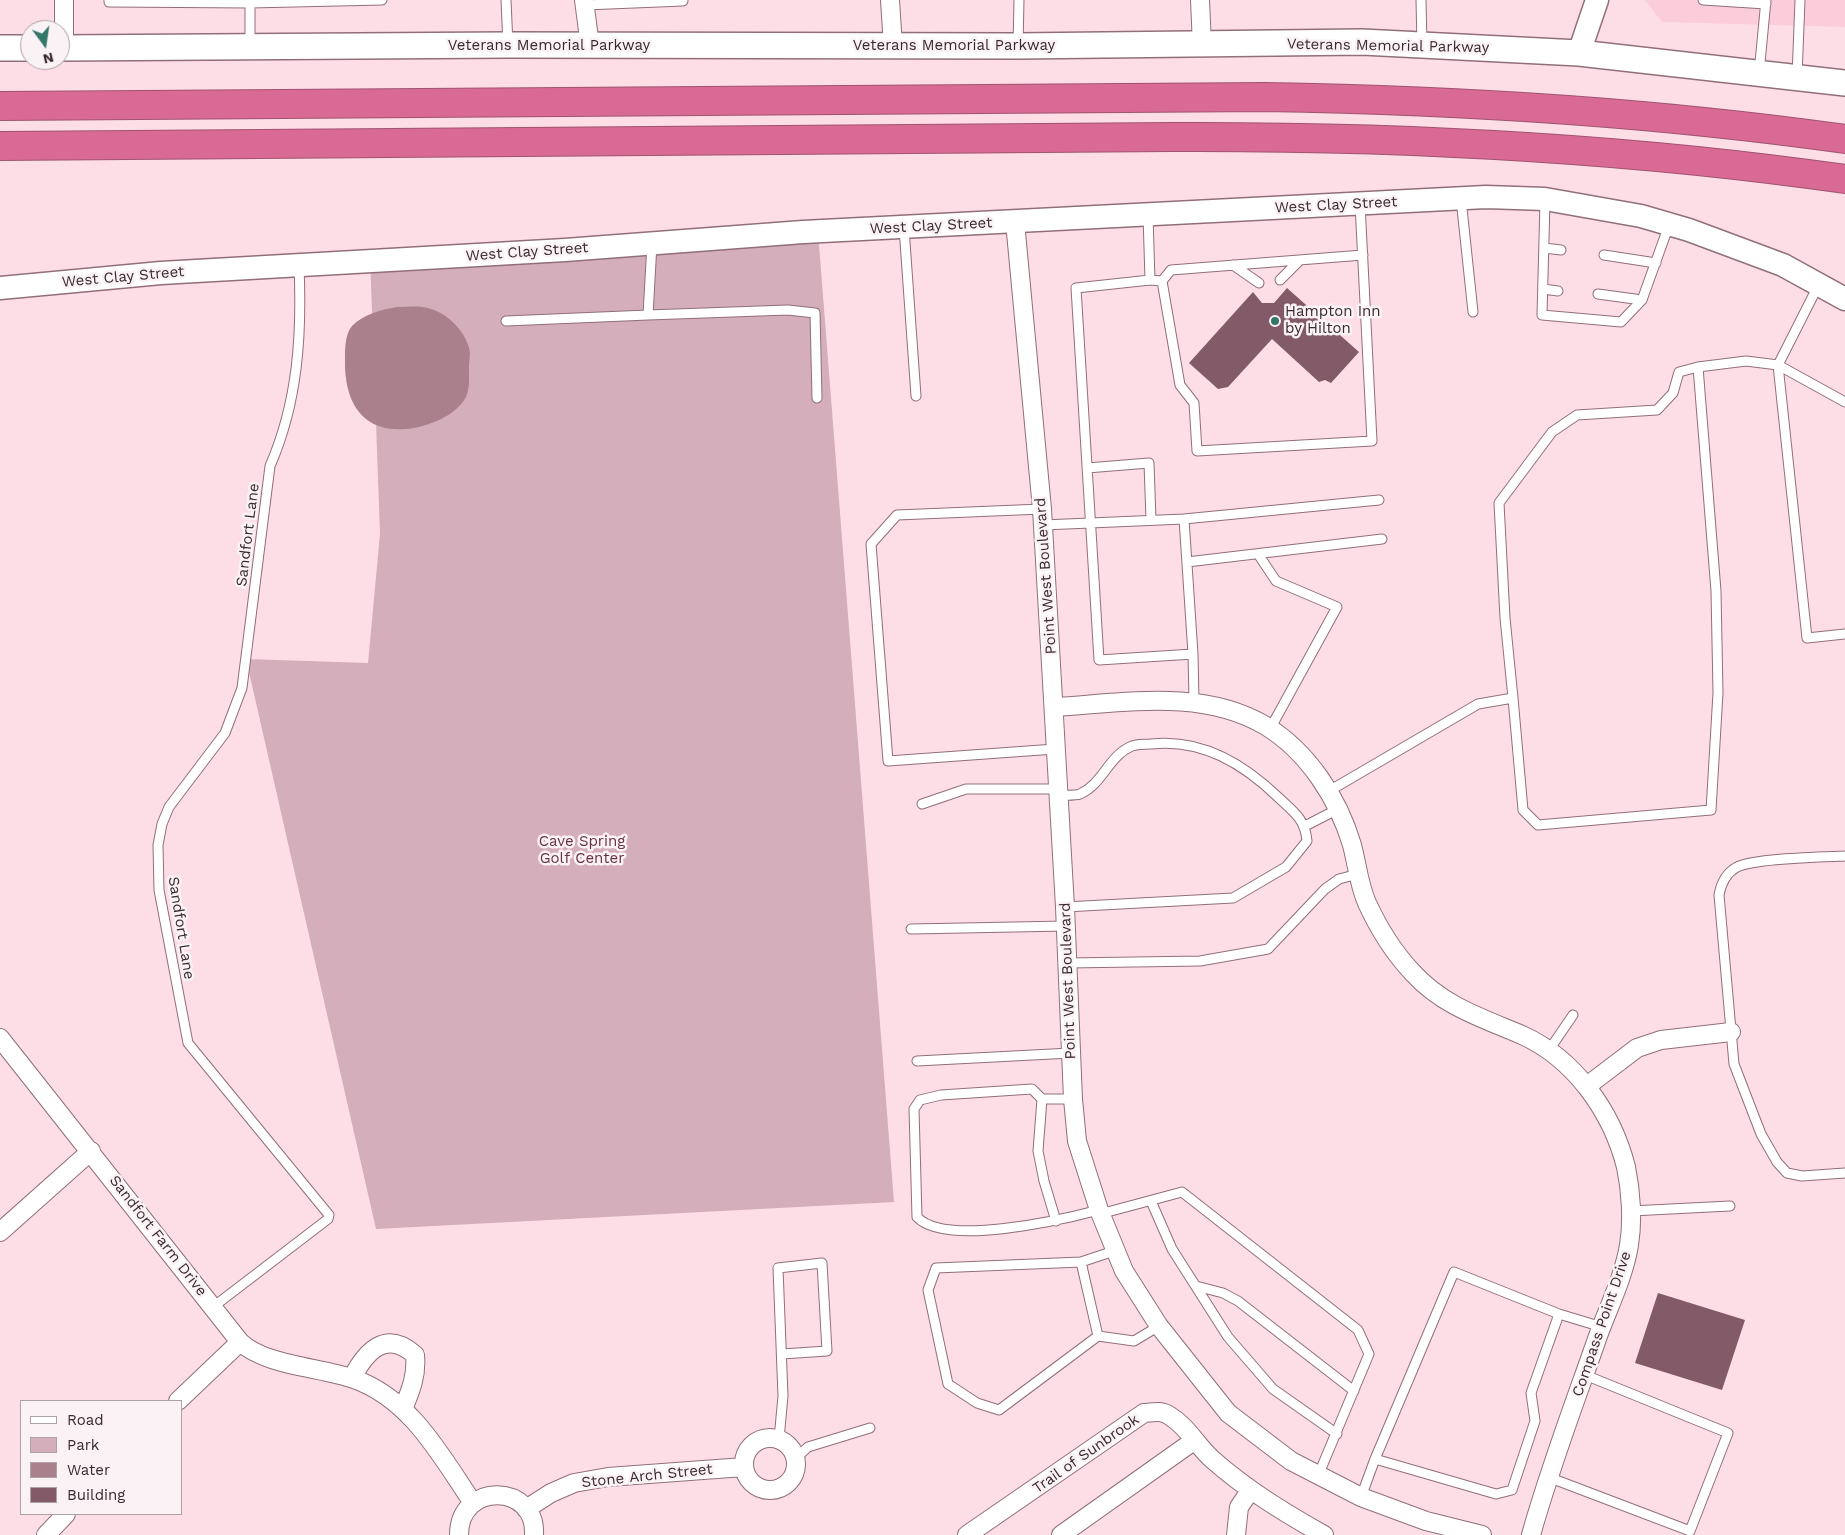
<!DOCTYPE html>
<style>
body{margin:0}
#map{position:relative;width:1845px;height:1535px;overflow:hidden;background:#fddee7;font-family:"Work Sans",sans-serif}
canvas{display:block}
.legend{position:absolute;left:20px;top:1400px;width:162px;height:115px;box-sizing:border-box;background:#faf2f5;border:1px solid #ada2a6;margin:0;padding:6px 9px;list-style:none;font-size:15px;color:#392a2f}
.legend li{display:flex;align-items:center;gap:10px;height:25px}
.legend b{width:25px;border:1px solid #ada2a6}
.north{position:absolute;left:20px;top:20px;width:50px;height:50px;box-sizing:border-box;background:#faf2f5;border:1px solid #ada2a6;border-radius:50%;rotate:166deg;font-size:14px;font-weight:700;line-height:20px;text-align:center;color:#392a2f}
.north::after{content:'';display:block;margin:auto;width:18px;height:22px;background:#337769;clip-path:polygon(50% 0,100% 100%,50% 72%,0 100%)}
</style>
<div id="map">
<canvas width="1845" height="1535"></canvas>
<ul class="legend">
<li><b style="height:6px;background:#fff"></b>Road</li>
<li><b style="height:14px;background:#d4aeba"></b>Park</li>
<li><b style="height:14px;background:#aa808d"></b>Water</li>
<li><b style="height:14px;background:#835b68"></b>Building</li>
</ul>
<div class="north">N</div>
</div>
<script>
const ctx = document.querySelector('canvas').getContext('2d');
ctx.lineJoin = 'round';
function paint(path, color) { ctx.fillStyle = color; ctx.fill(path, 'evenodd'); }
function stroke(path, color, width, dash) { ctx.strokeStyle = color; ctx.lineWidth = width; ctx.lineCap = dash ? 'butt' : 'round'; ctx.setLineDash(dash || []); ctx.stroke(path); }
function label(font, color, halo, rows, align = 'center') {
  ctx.font = font + ' "Work Sans",sans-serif'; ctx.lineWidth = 5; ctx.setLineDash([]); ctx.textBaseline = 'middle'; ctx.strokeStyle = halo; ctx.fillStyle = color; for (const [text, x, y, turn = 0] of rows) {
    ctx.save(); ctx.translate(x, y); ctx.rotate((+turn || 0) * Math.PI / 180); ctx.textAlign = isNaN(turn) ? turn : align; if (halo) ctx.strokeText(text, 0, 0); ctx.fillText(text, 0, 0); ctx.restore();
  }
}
const built = new Path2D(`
 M1645 0H1845V27L1662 22Z`);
const green = new Path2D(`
 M818 232 894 1202 376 1229 246 659 368 663 380 534 370 256Z`);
const water = new Path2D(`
 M397 307C408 307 420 305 431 309 448 314 465 331 469 348 471 354 469 361 469 367 469 377 470 388 466 397 456 416 427 427 407 429 361 433 344 401 345 359 345 349 345 334 352 326 364 314 380 310 397 307Z`);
const building = new Path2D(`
 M1287 288 1359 352 1331 383 1325 380 1319 382 1272 339 1228 387 1218 389 1189 363 1253 292 1262 303H1274Z
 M1658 1293 1745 1320 1722 1390 1635 1363Z`);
const service = new Path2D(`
 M109 0V2L250 3 382 0
 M506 0 508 45
 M1421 0 1422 45
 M1703 0 1766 4
 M250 3V44
 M585 5 683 1
 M1018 46 1019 0
 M1759 73 1766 0
 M1797 77 1800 0
 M1461 199 1473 312
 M1545 201 1542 315 1621 322 1642 300 1669 225
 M1148 215 1150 280 1076 288 1099 660 1193 654 1194 701
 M904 228 916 396
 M1544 248 1561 250
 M1604 255 1656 263
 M1233 265 1259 283
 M1150 280 1162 281 1180 385 1194 403 1197 451 1372 441 1360 204
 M1280 280 1300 260
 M1162 281 1171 270 1363 255
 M1818 286 1778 365 1845 402
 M1543 289 1558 291
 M1598 294 1642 300
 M648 315 788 310 815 313 817 398
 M506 321 648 315 652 244
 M1087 468 1149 463 1151 520
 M1042 509 897 515 871 544 888 761 1055 749
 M1184 519 1379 500
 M1043 525 1184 519 1193 654
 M1258 554 1276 581 1337 607 1270 729
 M1187 562 1382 539
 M1513 698 1505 618 1499 503 1552 432 1577 415 1657 410 1673 393 1679 372 1698 367
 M1329 791 1478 704 1513 698 1523 810 1538 825 1711 810 1718 693 1716 591 1698 367 1746 361 1778 365 1807 638 1845 634
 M1057 795C1064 795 1074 796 1080 794 1103 784 1108 756 1132 746 1138 744 1145 744 1151 744 1202 738 1244 764 1279 798 1294 812 1305 819 1307 841L1286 867 1233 898 1065 907
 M922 804 966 789H1057
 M1305 826 1338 809
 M1845 856C1822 857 1755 858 1737 867 1726 873 1721 884 1719 895L1734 1064 1761 1134 1777 1162 1787 1173 1802 1176 1845 1173
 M911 929 1066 926
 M1068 963 1200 961 1268 949 1325 889 1339 879 1358 874
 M1549 1050 1573 1015
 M917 1061 1071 1053
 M1042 1099 1038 1151 1044 1181 1056 1221
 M1073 1099H1042L1032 1089 941 1095 920 1100 914 1109 917 1217C945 1247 1061 1220 1099 1210
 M1151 1201 1172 1249 1228 1337 1273 1389 1337 1434
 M1631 1211 1730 1206
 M1100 1214 1182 1192 1358 1330 1369 1354 1318 1476
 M1114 1251 1081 1262 936 1268 928 1290 948 1384 977 1403 999 1410 1098 1336 1134 1341 1159 1326
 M1081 1262 1098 1336
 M1196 1286 1223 1293 1238 1301 1354 1391
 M213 1307 328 1219 329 1215 188 1043 159 890 158 845 162 824 169 807 225 733 242 688 270 466C298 402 302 335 299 266
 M1559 1314 1531 1393 1535 1421 1512 1490 1496 1494 1375 1459 1454 1272 1559 1314 1602 1327
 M779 1439 783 1396 778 1268 822 1263 827 1351 782 1354
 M796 1458 808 1447 870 1428
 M1548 1477 1690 1531 1728 1433 1585 1375
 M1361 1497 1375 1459`);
const minor = new Path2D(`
 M64 0V48
 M584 0 590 46
 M890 0 893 46
 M1200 0 1202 45
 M1015 222 1042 509 1065 907 1073 1099 1077 1141 1099 1210 1124 1271 1159 1326 1228 1413 1291 1461 1361 1497 1426 1521 1482 1535
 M1054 707C1125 703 1202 688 1266 726 1308 752 1338 798 1352 845 1357 864 1359 885 1367 903 1378 927 1395 954 1413 973 1443 1006 1482 1018 1522 1035 1575 1059 1612 1112 1626 1167 1631 1191 1633 1221 1629 1245 1624 1276 1609 1306 1598 1336 1575 1402 1550 1467 1531 1535
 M0 1038 240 1342C266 1366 320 1367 354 1379 411 1399 441 1456 473 1503
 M1587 1086 1637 1048 1661 1040 1731 1032
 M0 1232 91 1151
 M352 1378C366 1351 386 1329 415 1355 417 1375 411 1390 403 1409
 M178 1401 240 1342
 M744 1464a26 26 0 1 1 52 0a26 26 0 1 1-52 0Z
 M526 1509 551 1493 574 1483 608 1477 744 1467
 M46 1535 66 1514
 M459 1535C459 1481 537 1483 534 1535
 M967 1535 1144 1413C1154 1412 1162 1410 1170 1416 1188 1427 1197 1446 1213 1460 1247 1490 1285 1513 1324 1535
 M1061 1535 1195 1440
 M1236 1535 1239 1507 1250 1491`);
const tertiary = new Path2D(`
 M1579 53 1597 0
 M0 288 161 273 565 250 803 232 1486 197 1545 199 1641 216 1689 230 1783 265 1845 299`);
const secondary = new Path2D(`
 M0 48H30
 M60 48 508 45 1018 46 1362 42 1579 53 1845 83`);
const motorway = new Path2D(`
 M0 106 1265 97C1459 100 1652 112 1845 139
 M0 146 1171 137C1397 136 1621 147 1845 179`);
const markers = [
 [1275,321,5,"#337769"]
];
const streetNames = [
 ["Veterans Memorial Parkway",549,46],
 ["Veterans Memorial Parkway",954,46],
 ["Veterans Memorial Parkway",1388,46,1],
 ["West Clay Street",1336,205,-3],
 ["West Clay Street",931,226,-3],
 ["West Clay Street",527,252,-4],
 ["West Clay Street",123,277,-5],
 ["Sandfort Lane",248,535,-83],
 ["Point West Boulevard",1046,576,-94],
 ["Sandfort Lane",181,928,81],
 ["Point West Boulevard",1068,981,-92],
 ["Sandfort Farm Drive",158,1236,52],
 ["Compass Point Drive",1602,1324,-71],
 ["Trail of Sunbrook",1086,1454,-35],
 ["Stone Arch Street",647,1476,-6]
];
const poiNames = [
 ["Hampton Inn",1285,312],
 ["by Hilton",1285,329]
];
const parkNames = [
 ["Cave Spring",582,842],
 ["Golf Center",582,859]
];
paint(built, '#fbccda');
paint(green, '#d4aeba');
paint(water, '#aa808d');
paint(building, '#835b68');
stroke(service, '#916f7a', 11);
stroke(minor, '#916f7a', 20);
stroke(tertiary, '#916f7a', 25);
stroke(secondary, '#916f7a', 28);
stroke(motorway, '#a05470', 30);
stroke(service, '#fff', 9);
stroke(minor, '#fff', 18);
stroke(tertiary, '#fff', 22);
stroke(secondary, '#fff', 25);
stroke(motorway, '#d86a93', 28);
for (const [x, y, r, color] of markers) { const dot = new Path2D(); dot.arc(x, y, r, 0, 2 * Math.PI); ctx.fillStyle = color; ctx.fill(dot); stroke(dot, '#faf2f5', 2); }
label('15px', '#392a2f', '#faf2f5', streetNames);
label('15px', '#392a2f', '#faf2f5', poiNames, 'left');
label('15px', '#693146', '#faf2f5', parkNames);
</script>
